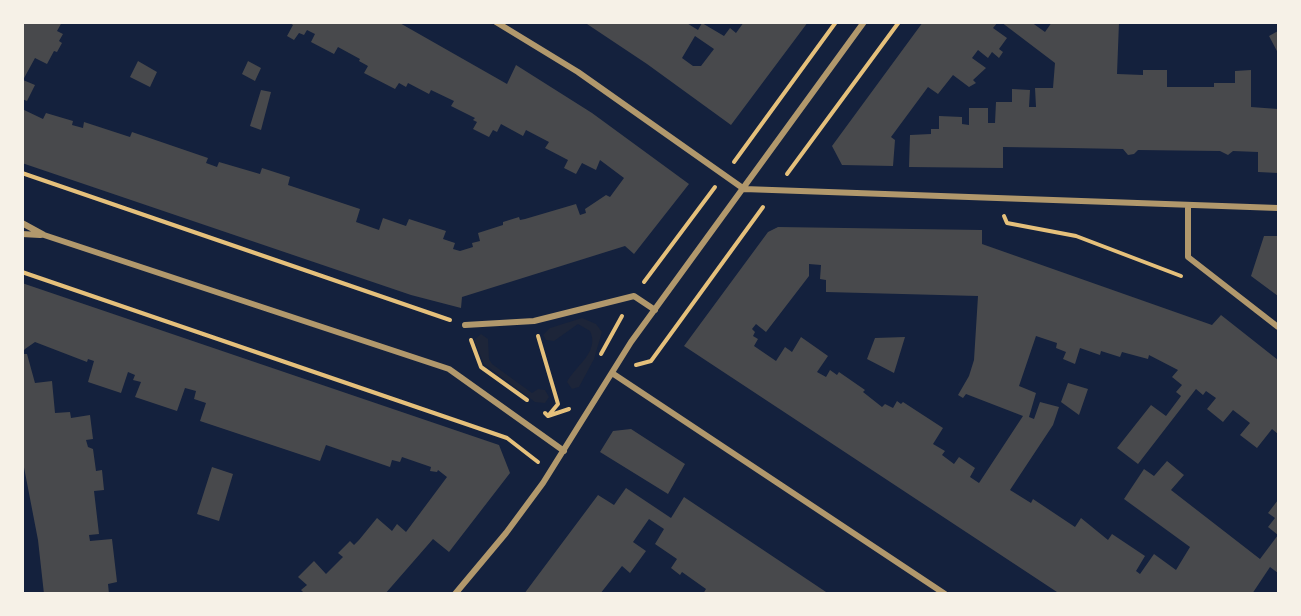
<!DOCTYPE html>
<style>
body{margin:0}
#map{position:relative;width:1301px;height:616px;overflow:hidden;background:#14213d;font-family:Lato,sans-serif}
canvas{display:block}
.frame{position:absolute;inset:0;border:24px solid #f6f1e7;pointer-events:none}
</style>
<div id="map">
<canvas width="1301" height="616"></canvas>
<div class="frame"></div>
</div>
<script>
const ctx = document.querySelector('canvas').getContext('2d');
ctx.lineJoin = 'round';
function paint(path, color) { ctx.fillStyle = color; ctx.fill(path, 'evenodd'); }
function stroke(path, color, width, dash) { ctx.strokeStyle = color; ctx.lineWidth = width; ctx.lineCap = dash ? 'butt' : 'round'; ctx.setLineDash(dash || []); ctx.stroke(path); }
const green = new Path2D(`
 M582 318 596 324 602 332 594 359 579 387 572 389 567 382C575 366 600 352 590 331L578 324 554 341 546 340 543 335 550 328Z
 M481 334 488 339 489 359 492 364 532 393 538 389 545 390 549 397 545 403 535 402 484 364 474 340Z`);
const building = new Path2D(`
 M22 22H62L57 31 63 34 59 41 62 43 57 52 54 51 47 64 35 58 23 80 35 85 27 101 22 99Z
 M288 22H398L507 84 516 65 592 113 689 184 634 254 625 246 462 297 461 308 411 295 22 163V109L43 119 46 113 73 121 72 125 83 128 84 122 130 137 132 132 208 158 206 163 217 167 219 162 260 174 262 168 290 177 288 185 360 209 356 222 379 230 383 218 406 226 409 219 446 231 443 239 455 243 453 249 460 251 473 247 472 243 480 241 478 233 503 225V222L519 217 520 220 525 219 576 204 580 215 586 213 585 209 606 195 610 197 624 178 600 160 596 170 582 163 576 174 564 168 568 160 545 148 549 142 526 130 523 136 501 124 497 132 493 130 489 137 473 129 477 122 473 120 475 118 451 106 454 101 431 90 429 94 408 83 406 87 399 83 395 89 364 73 368 66 359 61 360 59 338 47 334 54 311 42 315 34 307 30 304 35 299 33 294 40 287 36 293 25Z
 M584 22H685L698 30 702 23 724 36 730 28 736 33 744 22H808L731 125 647 64ZM695 36 714 49 701 66H693L682 58Z
 M923 22H998L993 28 1007 38 999 49 1003 52 999 58 992 52 988 58 978 50 972 58 986 68 973 80 976 83 969 87 953 75 938 94 928 87 891 137 895 140 893 166 842 165 832 146Z
 M1001 22H1031L1045 32 1052 22H1119L1117 74 1143 75V70H1167V87H1214V83H1235V71L1251 70V107L1278 109V173L1258 172V152L1233 151 1228 155 1220 151 1138 150 1134 154 1128 155 1123 149 1070 148 1003 147V168L909 167 910 135 931 134V129H939V116L962 117V124L969 125V108H988V123H995L996 102H1012V89L1030 90 1029 107H1036L1035 88H1053L1055 63Z
 M1278 31V53L1269 36Z
 M138 61 157 72 150 87 130 77Z
 M248 61 261 68 255 81 242 74Z
 M261 90 271 92 261 130 250 126Z
 M778 227 982 230V244L1212 325 1221 315 1278 360V434L1272 429 1257 448 1240 435 1250 423 1233 410 1223 422 1207 409 1216 398 1206 391 1203 395 1196 389 1138 464 1117 448 1151 405 1166 416 1181 396 1176 392 1182 385 1172 377 1178 370 1149 355 1148 359 1122 352 1120 357 1101 351 1100 355 1080 348 1075 364 1063 359 1066 352 1056 348 1057 343 1036 336 1019 386 1036 393 1029 417 1034 419 1040 402 1059 407 1053 425 1010 490 1031 503 1033 499 1075 527 1081 518 1108 540 1112 534 1145 556 1136 571 1140 574 1154 554 1176 570 1190 547 1124 499 1144 469 1154 476 1167 461 1184 475 1171 490 1260 559 1278 535 1268 527 1275 518 1268 513 1278 500V573L1270 567 1252 594H1060L684 346 768 232ZM809 264 821 265 820 279 826 280V292L978 296 974 360 969 376 958 395 963 398 966 394 1023 416 979 483 970 477 975 468 959 457 954 464 942 455 945 451 933 444 943 428 903 402 901 404 897 401 893 408 885 404 882 407 863 392 865 390 839 372 837 375 830 370 826 377 817 372 828 356 801 337 792 352 785 347 776 361 754 346 758 339 753 336 755 332 752 329 756 324 766 332 809 276Z
 M1264 236H1278V296L1251 276Z
 M22 283 499 445 510 473 449 552 433 539 385 594H305L301 590 307 585 298 577 314 561 326 574 343 557 338 553 350 541 354 545 359 540 377 518 392 531 397 524 406 532 447 477 438 470 437 472 430 471 431 467 402 457 400 462 392 460 390 467 326 445 320 461 200 421 206 403 194 399 196 391 185 388 177 411 135 397 141 382 133 380 135 375 128 372 121 393 88 382 94 361 88 359 87 362 35 342 25 349 22 353Z
 M905 337 894 373 867 359 875 338Z
 M22 354H27L35 383 52 381 55 413 70 412 71 418 90 415 93 439 86 440 88 447 93 449 96 471 102 470 104 490 94 491 99 534 89 535 90 541 112 539 117 582 108 584 109 594H44L38 540 22 457Z
 M1068 383 1088 389 1079 415 1061 402Z
 M631 429 685 464 668 494 600 452 613 431Z
 M212 467 233 474 219 521 197 514Z
 M626 488 671 518 684 497 829 594H703L706 589 682 572 680 575 671 568 677 559 655 544 664 529 649 519 633 542 646 551 630 573 622 566 600 594H524L598 495 614 505Z`);
const path = new Path2D(`
 M734 162 836 22
 M22 173 450 320
 M787 174 899 22
 M1004 216 1007 223 1076 236 1181 276
 M22 272 507 438 538 462
 M644 282 715 187
 M538 336 558 404 548 416
 M471 340 481 367 527 400
 M601 354 622 316
 M636 365 651 361 763 207
 M545 413 548 416 569 409`);
const minor = new Path2D(`
 M496 22 578 72 744 189
 M744 189 1278 208
 M1188 206V257L1278 327
 M22 223 44 235 449 369 564 451
 M22 234 40 235
 M465 325 534 321 634 296 655 310
 M612 373 945 594
 M455 594 506 533 543 483 631 342 864 22`);
paint(green, '#1d2539');
paint(building, '#48494c');
stroke(path, '#e5c07b', 4);
stroke(minor, '#b1986c', 6);
</script>
